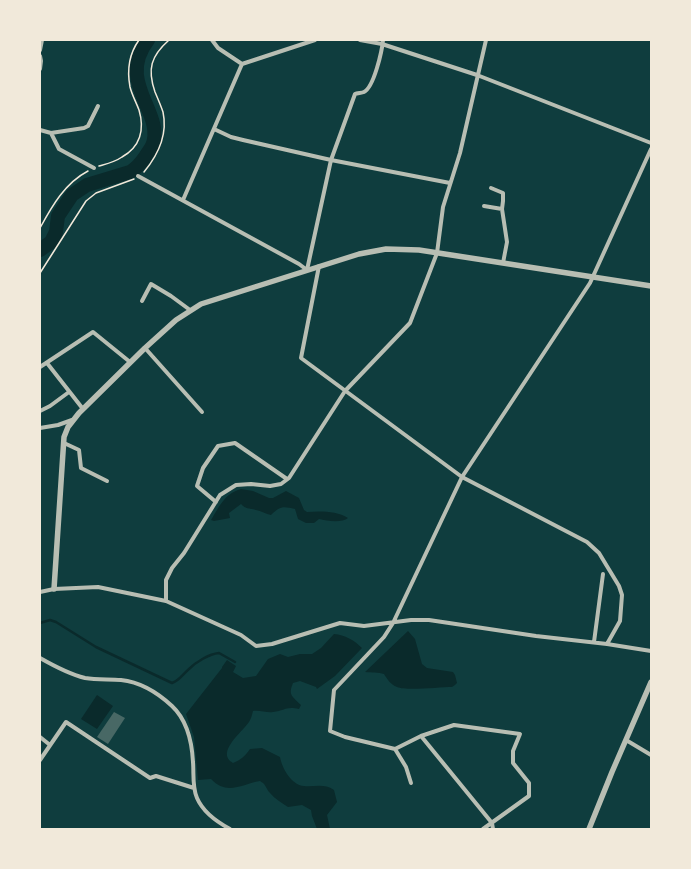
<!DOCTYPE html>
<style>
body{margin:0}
#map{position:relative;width:691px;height:869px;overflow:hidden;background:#0f3d3e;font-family:Roboto,sans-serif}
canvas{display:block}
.frame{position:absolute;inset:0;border:41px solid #f1e9da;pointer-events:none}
</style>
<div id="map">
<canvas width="691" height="869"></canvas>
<div class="frame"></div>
</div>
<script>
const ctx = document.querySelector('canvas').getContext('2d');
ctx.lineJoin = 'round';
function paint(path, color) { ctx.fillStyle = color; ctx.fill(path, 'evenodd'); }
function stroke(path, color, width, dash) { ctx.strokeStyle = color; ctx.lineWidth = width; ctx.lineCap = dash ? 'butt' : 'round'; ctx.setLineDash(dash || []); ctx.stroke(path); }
const water = new Path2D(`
 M241 489 253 491 269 498H273L286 491 299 498 304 510 307 512C321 511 337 511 348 518 342 523 327 521 319 519L314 523H306L298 519 295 509C283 506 280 506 271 515 266 514 261 511 256 510 249 508 245 509 241 504L229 513 230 518 214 521 211 520C220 506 224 494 241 489Z
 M408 631 415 639 422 664 427 668 453 672 455 675 457 683 455 685 452 687C440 687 406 691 397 687 391 685 387 679 384 674 378 672 372 673 365 672Z
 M334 634C345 635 354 640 362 648L335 676 317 689 316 687 300 681 293 683C288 695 292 696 301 705L299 709C285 706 285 711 273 712 267 713 260 710 253 711 252 715 251 719 249 722 242 732 215 753 233 763 241 760 245 756 250 749L262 748 280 757C282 768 291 785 304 786 315 787 324 783 334 790L337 802 327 815 330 829H317L312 816 311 810 302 805 288 807C282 803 275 799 270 793 265 788 267 785 260 781 242 784 227 796 211 779L198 780 194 737 186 714 222 668V667L227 660 236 666 233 672 243 678 256 676 268 659 280 654 288 657 300 654H312L321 648Z
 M97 695 113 706 97 729 81 719Z`);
const stream = new Path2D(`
 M40 623 50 620 56 622 96 647 172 683C179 681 183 674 189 669 196 662 209 654 219 653L235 662`);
const river = new Path2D(`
 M40 250 51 242 56 232 58 216 72 195 87 185 130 172C137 168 141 163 145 157 147 153 150 150 152 146 166 113 115 83 148 40`);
const building = new Path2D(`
 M114 712 125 718 108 744 97 737Z`);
const path = new Path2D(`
 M99 166C106 164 115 162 122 157 140 147 145 130 139 110 136 102 132 95 130 87 127 71 129 54 139 40
 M144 172C158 155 168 135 163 112 161 106 158 99 155 92 147 69 151 56 169 40
 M40 228C52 206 65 183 88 171
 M40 273 86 201 96 193 134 179`);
const minor = new Path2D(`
 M212 40 218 48 242 64
 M360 40 382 44 477 75 651 143
 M40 50 42 40
 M40 56 41 61 40 69
 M214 129 231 137 243 140 331 160 450 183
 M40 130 51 133 84 128 88 126 98 106
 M51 133 59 149 94 168
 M138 176 299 264 307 270 331 160 355 94C357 93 362 93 364 92 374 87 382 51 383 40
 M491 188 503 193V201L502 209 507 242 503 263
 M183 200 242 64 315 40
 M484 206 502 209
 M319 266 301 358 462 477 587 542 599 553 619 586 622 595 620 621 607 644
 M142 301 151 284 171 296 190 310
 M145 348 202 412
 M47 363 83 409
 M40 367 93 332 130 362
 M40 411 50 406 69 392
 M40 428 58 425 72 420
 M64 443 79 450 81 468 107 481
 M216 502 197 486 203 468 218 446 235 443 287 479
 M40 592 54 589 98 587 166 601 241 635 256 646 272 644 340 623 364 626 411 620H429L536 636 607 644 651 651
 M166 601V580L172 568 184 553 220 495 236 485 251 484 270 486 281 484 289 478 345 391 410 323 437 253 443 207 460 153 486 40
 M594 642 603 574
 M40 658C54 666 69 674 85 678 97 680 109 679 121 680 140 682 158 693 172 706 187 720 192 743 193 762 194 774 192 787 197 798 203 812 217 822 230 829
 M421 736 492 823 493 829
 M40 737 50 745
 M626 740 651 755
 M395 749 406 767 411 783
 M40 760 66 722 150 778 156 776 194 788
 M483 829 529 796V783L513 763V751L520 734 454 725 421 736 395 749 345 737 330 731 334 690 384 637 393 623 462 477 590 283 651 149`);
const tertiary = new Path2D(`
 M54 589 64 437 68 427 79 413 145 348 176 320 201 304 359 254 386 249 419 250 651 286
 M589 829 612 772 651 682`);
paint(water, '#0a2a2b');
stroke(stream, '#0a2a2b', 2.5);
stroke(river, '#0a2a2b', 14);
paint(building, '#486865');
stroke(path, '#f1e9da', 1.5);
stroke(minor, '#b8beb3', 4);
stroke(tertiary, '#b8beb3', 5.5);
</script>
